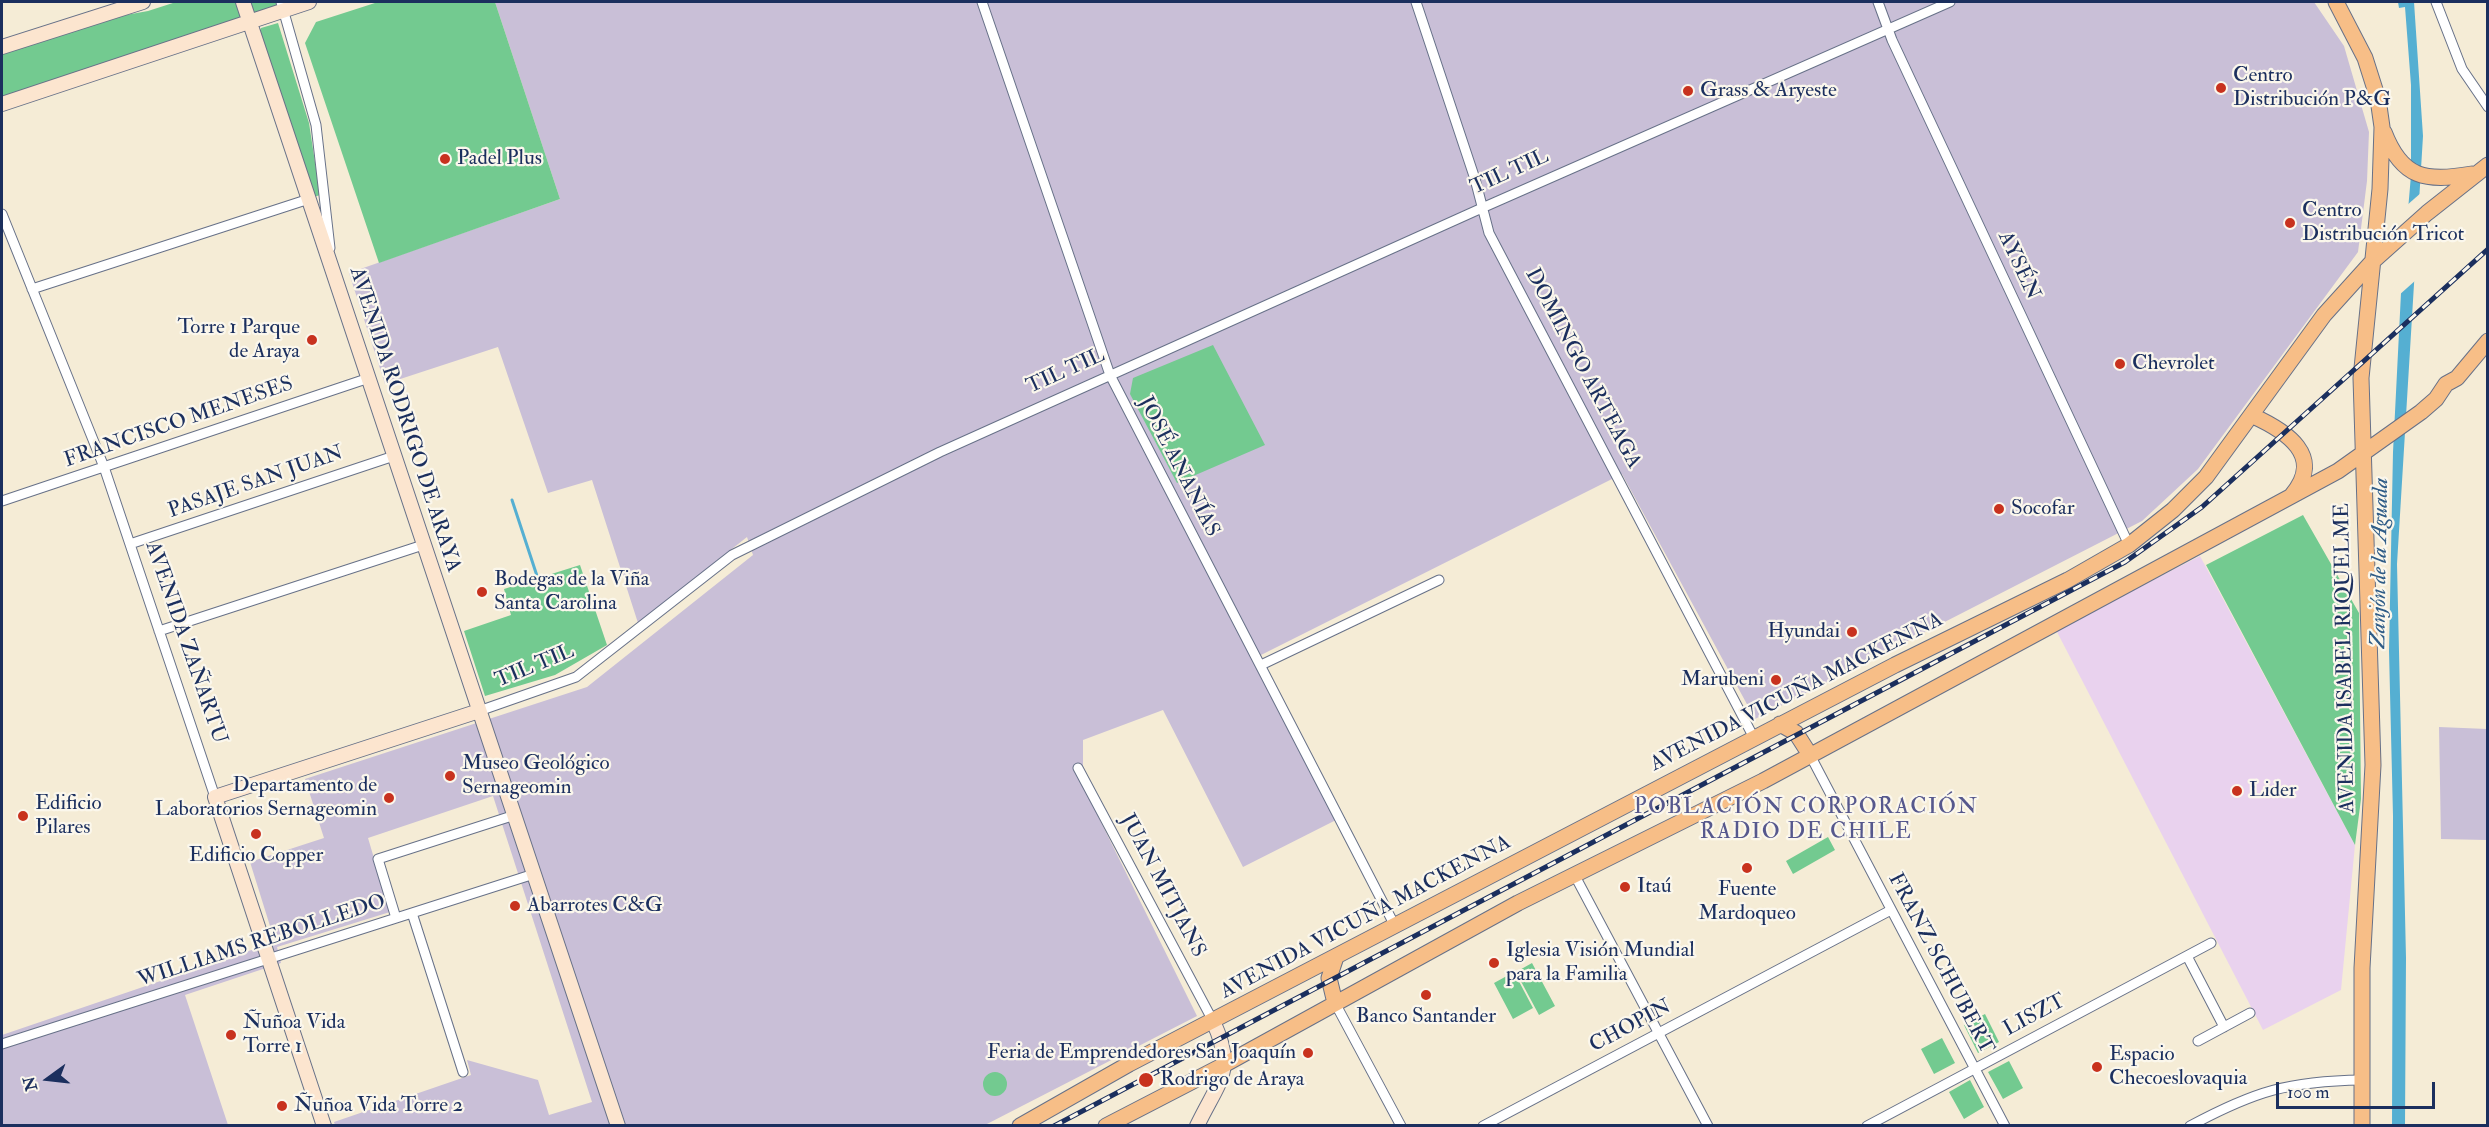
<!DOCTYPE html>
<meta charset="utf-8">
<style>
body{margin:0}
#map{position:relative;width:2489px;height:1127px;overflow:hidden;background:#f5ecd6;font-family:"IM FELL Double Pica",serif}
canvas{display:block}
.frame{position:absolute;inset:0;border:3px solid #1b2f5e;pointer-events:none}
.north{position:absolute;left:18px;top:1049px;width:60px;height:60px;-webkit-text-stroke:4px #fbf7ec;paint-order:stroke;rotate:255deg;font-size:16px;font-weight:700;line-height:24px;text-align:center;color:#1b2f5e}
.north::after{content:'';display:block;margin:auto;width:21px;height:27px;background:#1b2f5e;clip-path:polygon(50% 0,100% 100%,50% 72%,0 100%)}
.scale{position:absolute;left:2276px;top:1082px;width:159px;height:27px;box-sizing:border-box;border:3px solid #1b2f5e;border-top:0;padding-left:8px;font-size:18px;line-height:21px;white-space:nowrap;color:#1b2f5e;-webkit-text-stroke:4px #fbf7ec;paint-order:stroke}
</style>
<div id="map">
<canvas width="2489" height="1127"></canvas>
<div class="frame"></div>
<div class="north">N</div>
<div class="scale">100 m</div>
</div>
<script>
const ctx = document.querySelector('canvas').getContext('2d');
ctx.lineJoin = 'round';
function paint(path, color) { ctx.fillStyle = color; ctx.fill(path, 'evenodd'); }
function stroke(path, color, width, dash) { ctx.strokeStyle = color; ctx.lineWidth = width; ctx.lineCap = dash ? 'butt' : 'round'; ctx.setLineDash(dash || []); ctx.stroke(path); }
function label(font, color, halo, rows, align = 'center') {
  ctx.font = font + ' "IM FELL Double Pica",serif'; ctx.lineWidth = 4.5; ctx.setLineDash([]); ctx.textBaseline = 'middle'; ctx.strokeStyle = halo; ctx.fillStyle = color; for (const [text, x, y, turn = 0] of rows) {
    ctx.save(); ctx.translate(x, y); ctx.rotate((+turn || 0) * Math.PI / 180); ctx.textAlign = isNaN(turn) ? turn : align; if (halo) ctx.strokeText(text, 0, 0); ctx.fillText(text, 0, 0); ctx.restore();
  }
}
const built = new Path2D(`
 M2200 556 2355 845 2341 990 2263 1030 2056 630Z`);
const industrial = new Path2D(`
 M495 2H2314L2344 46 2369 132 2367 181 2358 252 2198 469 2142 521 1755 719 1622 474 1261 655 1338 819 1243 867 1163 710 1083 740V786L1197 1016 985 1125H335L334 1122 471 1075 467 1060 538 1080 549 1115 592 1102 493 796 368 838 390 912 277 947 281 963 185 995 228 1125H2V1035L275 942 250 862 324 838 305 779 587 687 753 555 747 537 638 623 592 480 548 493 498 347 385 384 349 273 560 199Z
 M2439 727 2487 729V840L2441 839Z`);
const green = new Path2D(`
 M176 2H293L2 101V54L109 18 148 11Z
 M378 2H495L560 199 379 263 305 43 316 22Z
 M278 23 309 123 320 195 314 197 259 33 261 28Z
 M1213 345 1265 445 1177 483 1130 394 1133 378Z
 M2303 515 2359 613 2361 799 2355 845 2206 565Z
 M580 565 607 645 555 675 485 696 464 631 511 615 504 589Z
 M1828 837 1835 850 1793 874 1786 861Z
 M1532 963 1555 1006 1539 1015 1516 972Z
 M1514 972 1533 1008 1513 1019 1494 983Z
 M1985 1014 1999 1042 1978 1053 1964 1025Z
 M1942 1038 1955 1063 1934 1074 1921 1049Z
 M2009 1061 2023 1088 2003 1099 1988 1072Z
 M983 1084a12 12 0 1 1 24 0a12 12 0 1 1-24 0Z
 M1970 1080 1984 1107 1964 1119 1949 1092Z`);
const water = new Path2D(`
 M2398 2H2414L2423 136 2397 564 2406 958 2405 1125 2392 1126 2393 816 2389 651 2393 452 2401 293 2411 175V85L2405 7 2399 8Z`);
const pier = new Path2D(`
 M2422 192 2416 280 2398 296 2406 206Z`);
const stream = new Path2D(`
 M512 500 540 585`);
const street = new Path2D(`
 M281 2 316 125 330 248
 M982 2 1110 375 1395 926
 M1416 2 1475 179 1489 233 1754 738
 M1878 2 1892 40 2129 545
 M2436 2 2462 69 2488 107
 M2 214 104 467 215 797
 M32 289 309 199
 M2 501 369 378
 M130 544 394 456
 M159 631 423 545
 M1261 665 1439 580
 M479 711 576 677 732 555 940 452 1482 208 1950 2
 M1810 755 2005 1126
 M1078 768 1213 1021
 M1574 874 1708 1126
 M412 913 463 1072
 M396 918 378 859 515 815
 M2187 956 2224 1027
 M1335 1003 1401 1126
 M2198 1041 2250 1013
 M2 1044 534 874
 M1483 1126 1891 910
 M1867 1126 2211 943
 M2190 1126C2255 1091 2289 1081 2362 1080`);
const secondary = new Path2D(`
 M243 2 618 1126
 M2 47 143 2
 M2 104 309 2
 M324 1126 215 797 479 711
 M1197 1126C1219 1080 1236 1071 1213 1021`);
const primary = new Path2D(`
 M2336 2 2365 58 2378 99 2382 127 2380 189 2361 378 2373 765 2362 968V1126
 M2384 132C2402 179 2426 182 2472 174
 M2253 416C2286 431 2325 456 2292 495
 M1780 724 1796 733 1810 755
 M1335 1003 1329 978 1336 957
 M1020 1126 1129 1064 1895 665 2068 580 2129 545 2173 510 2206 477 2324 315 2371 263 2427 213 2488 165
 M1106 1126 1220 1067 1518 903 1763 781 2338 471 2421 412 2436 399 2446 384 2457 378 2488 341`);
const rail = new Path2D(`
 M1054 1126 2125 562 2202 507 2488 249`);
const markers = [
 [2221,88,6,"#c8321e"],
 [1688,91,6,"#c8321e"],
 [445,159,6,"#c8321e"],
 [2290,223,6,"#c8321e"],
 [312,340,6,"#c8321e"],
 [2120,364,6,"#c8321e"],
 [1999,509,6,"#c8321e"],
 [482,592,6,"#c8321e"],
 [1852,632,6,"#c8321e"],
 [1776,680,6,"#c8321e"],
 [450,776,6,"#c8321e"],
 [2237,791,6,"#c8321e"],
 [389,798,6,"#c8321e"],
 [23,816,6,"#c8321e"],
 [256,834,6,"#c8321e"],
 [1747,868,6,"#c8321e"],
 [1625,887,6,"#c8321e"],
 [515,906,6,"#c8321e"],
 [1494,963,6,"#c8321e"],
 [1426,995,6,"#c8321e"],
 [231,1035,6,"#c8321e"],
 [1308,1053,6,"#c8321e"],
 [2097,1067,6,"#c8321e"],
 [1146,1080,8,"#c8321e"],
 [282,1106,6,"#c8321e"]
];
const poiNames = [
 ["Centro",2233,76],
 ["Distribución P&G",2233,100],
 ["Grass & Aryeste",1700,91],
 ["Padel Plus",457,159],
 ["Centro",2302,211],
 ["Distribución Tricot",2302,235],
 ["Torre 1 Parque",300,328,"right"],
 ["de Araya",300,352,"right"],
 ["Chevrolet",2132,364],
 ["Socofar",2011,509],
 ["Bodegas de la Viña",494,580],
 ["Santa Carolina",494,604],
 ["Hyundai",1840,632,"right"],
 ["Marubeni",1764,680,"right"],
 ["Museo Geológico",462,764],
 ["Sernageomin",462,788],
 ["Departamento de",377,786,"right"],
 ["Laboratorios Sernageomin",377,810,"right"],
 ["Lider",2249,791],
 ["Edificio",35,804],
 ["Pilares",35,828],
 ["Edificio Copper",256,856,"center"],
 ["Itaú",1637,887],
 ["Fuente",1747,890,"center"],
 ["Mardoqueo",1747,914,"center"],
 ["Abarrotes C&G",527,906],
 ["Iglesia Visión Mundial",1506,951],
 ["para la Familia",1506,975],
 ["Banco Santander",1426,1017,"center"],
 ["Ñuñoa Vida",243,1023],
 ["Torre 1",243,1047],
 ["Feria de Emprendedores San Joaquín",1296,1053,"right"],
 ["Espacio",2109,1055],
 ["Checoeslovaquia",2109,1079],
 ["Rodrigo de Araya",1160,1080],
 ["Ñuñoa Vida Torre 2",294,1106]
];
const streetNames = [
 ["TIL TIL",1510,173,-24],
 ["AYSÉN",2018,266,65],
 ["DOMINGO ARTEAGA",1582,369,62],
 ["TIL TIL",1066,372,-24],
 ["AVENIDA RODRIGO DE ARAYA",404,420,72],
 ["FRANCISCO MENESES",179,423,-19],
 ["JOSÉ ANANÍAS",1178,467,63],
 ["PASAJE SAN JUAN",256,483,-19],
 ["AVENIDA ZAÑARTU",185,643,71],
 ["AVENIDA ISABEL RIQUELME",2346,658,-91],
 ["TIL TIL",535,667,-22],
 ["AVENIDA VICUÑA MACKENNA",1797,693,-27],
 ["JUAN MITJANS",1162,886,62],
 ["AVENIDA VICUÑA MACKENNA",1366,918,-28],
 ["WILLIAMS REBOLLEDO",262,942,-18],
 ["FRANZ SCHUBERT",1940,964,62],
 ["LISZT",2035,1016,-28],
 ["CHOPIN",1631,1027,-28]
];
const waterNames = [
 ["Zanjón de la Aguada",2381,563,-89]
];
const neighbourhoodNames = [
 ["POBLACIÓN CORPORACIÓN",1806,808],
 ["RADIO DE CHILE",1806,833]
];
paint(built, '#e9d2ee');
paint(industrial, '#c9bfd7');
paint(green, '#73ca90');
paint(water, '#55afd2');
paint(pier, '#f5ecd6');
stroke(stream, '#55afd2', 3);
stroke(street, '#677188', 11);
stroke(secondary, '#677188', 16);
stroke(primary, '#677188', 17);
stroke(street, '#fff', 9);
stroke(secondary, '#fce5cf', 14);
stroke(primary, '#f7be87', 15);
stroke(rail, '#1b2f5e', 5);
stroke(rail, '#fbf7ec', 3, [9]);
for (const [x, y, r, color] of markers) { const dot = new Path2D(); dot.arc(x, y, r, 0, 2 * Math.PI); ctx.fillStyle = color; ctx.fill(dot); stroke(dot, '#fbf7ec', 2); }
label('21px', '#1b2f5e', '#fbf7ec', poiNames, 'left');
label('21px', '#1b2f5e', '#fbf7ec', streetNames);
label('italic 22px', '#2f5c87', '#fbf7ec', waterNames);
ctx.letterSpacing = '1.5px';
label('22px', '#56588d', '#fbf7ec', neighbourhoodNames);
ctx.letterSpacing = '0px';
</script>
